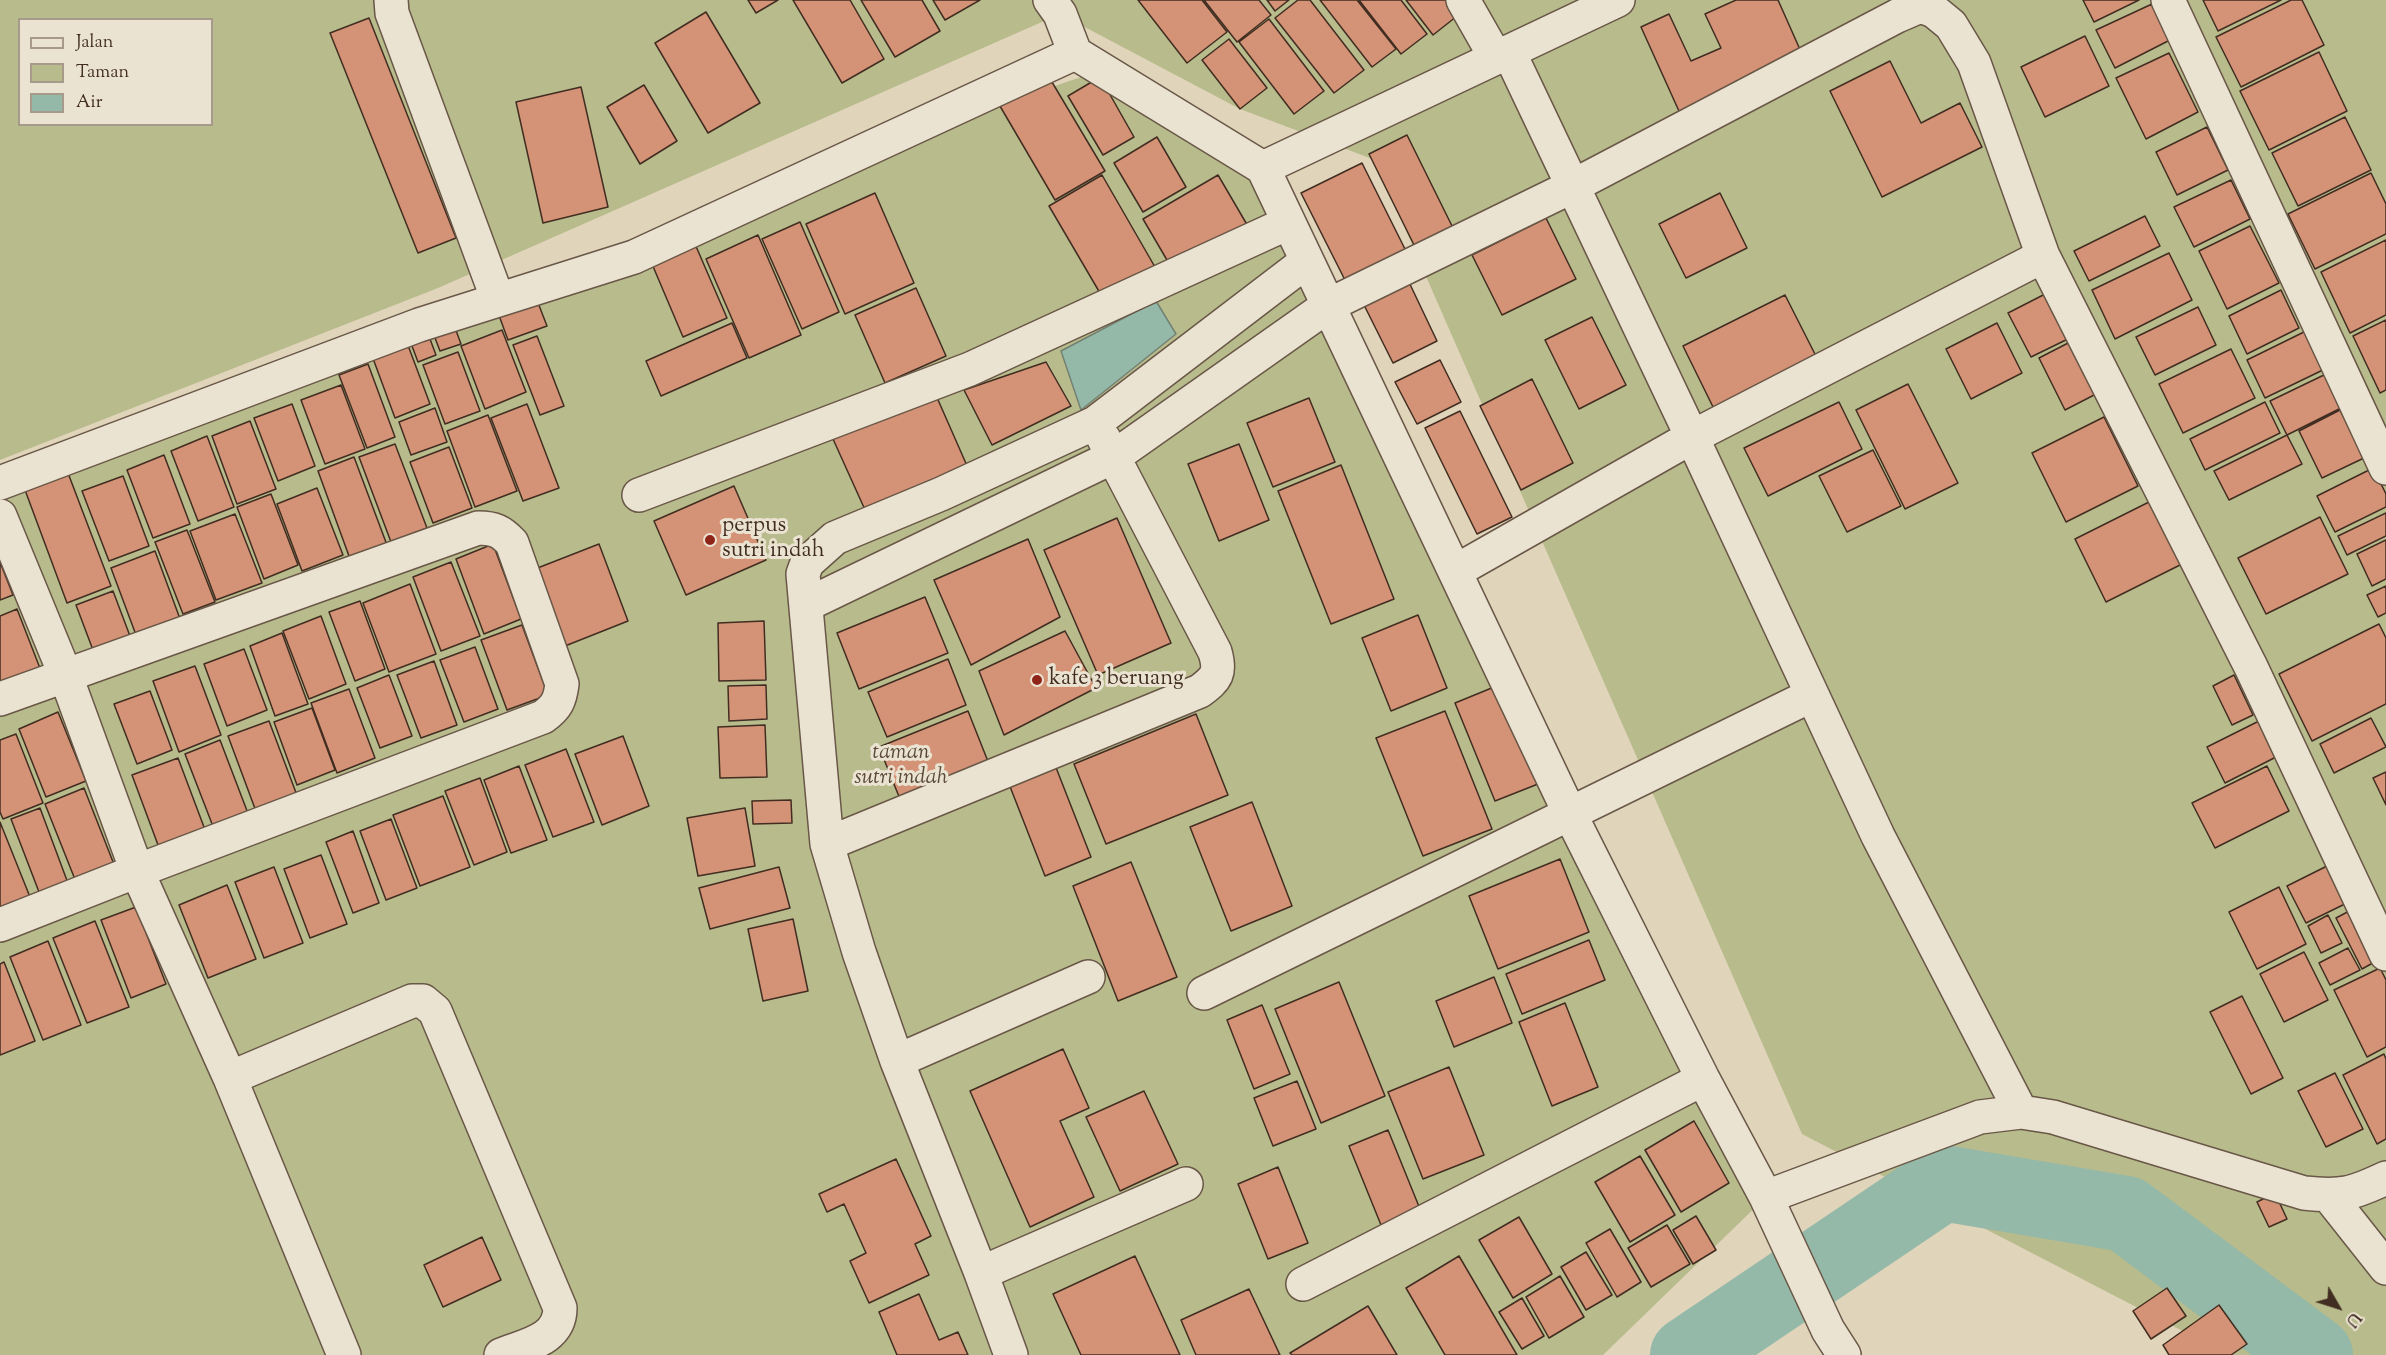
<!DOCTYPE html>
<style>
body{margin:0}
#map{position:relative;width:2386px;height:1355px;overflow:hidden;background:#e0d4ba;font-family:"Sorts Mill Goudy",serif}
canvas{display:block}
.legend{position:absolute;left:18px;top:18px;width:195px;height:108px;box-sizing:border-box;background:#ebe3d2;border:2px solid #a79a8b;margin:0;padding:8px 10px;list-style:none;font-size:18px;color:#412d21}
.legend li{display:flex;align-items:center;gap:12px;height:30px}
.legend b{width:30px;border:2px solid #a79a8b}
.north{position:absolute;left:2308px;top:1277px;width:60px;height:60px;-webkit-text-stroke:4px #ebe3d2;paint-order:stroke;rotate:129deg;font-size:16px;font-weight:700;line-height:24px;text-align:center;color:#412d21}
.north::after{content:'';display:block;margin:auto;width:21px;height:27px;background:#412d21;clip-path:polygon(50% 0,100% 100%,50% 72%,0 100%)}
</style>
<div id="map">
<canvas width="2386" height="1355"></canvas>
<ul class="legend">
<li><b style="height:8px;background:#ebe3d2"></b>Jalan</li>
<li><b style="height:16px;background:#b8bb8b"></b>Taman</li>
<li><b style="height:16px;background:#95b9a9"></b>Air</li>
</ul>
<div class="north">U</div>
</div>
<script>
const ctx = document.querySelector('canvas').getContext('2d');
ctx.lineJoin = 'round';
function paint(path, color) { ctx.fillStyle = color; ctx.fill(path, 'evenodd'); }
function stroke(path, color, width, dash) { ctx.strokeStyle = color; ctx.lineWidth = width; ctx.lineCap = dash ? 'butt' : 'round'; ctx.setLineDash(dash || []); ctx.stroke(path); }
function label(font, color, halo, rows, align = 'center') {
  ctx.font = font + ' "Sorts Mill Goudy",serif'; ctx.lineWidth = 6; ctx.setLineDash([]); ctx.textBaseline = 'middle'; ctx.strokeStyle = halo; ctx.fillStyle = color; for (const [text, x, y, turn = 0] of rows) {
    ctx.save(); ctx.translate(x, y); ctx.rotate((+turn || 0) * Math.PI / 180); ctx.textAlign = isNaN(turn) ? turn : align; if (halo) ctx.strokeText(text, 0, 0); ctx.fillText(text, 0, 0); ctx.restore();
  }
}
const green = new Path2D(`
 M0 0H2386V1355H2229L1802 1134 1375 160 1240 109 1060 14 438 288 0 460ZM20 20H212V124H20Z
 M1102 70 1263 168 1766 1197 1603 1355H0V487L868 149Z`);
const water = new Path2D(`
 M1156 301 1176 334 1081 410 1061 351Z`);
const river = new Path2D(`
 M1688 1355 1943 1183 2126 1214 2315 1355`);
const building = new Path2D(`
 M748 0H778L756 13Z
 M793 0H850L884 59 842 83Z
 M861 0H922L940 31 895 57Z
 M933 0H980L945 20Z
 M1138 0H1202L1227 32 1187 63Z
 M1204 0H1259L1271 15 1237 42Z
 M1267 0H1289L1275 11Z
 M1298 0H1310L1364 70 1334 93 1275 18Z
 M1320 0H1357L1396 49 1372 67Z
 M1359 0H1401L1427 34 1401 54Z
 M1406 0H1459L1466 9 1433 35Z
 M1736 0H1778L1806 63 1683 120 1641 27 1669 14 1691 61 1721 48 1705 14Z
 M2083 0H2139L2094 22Z
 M2203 0H2281L2218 31Z
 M2291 0H2302L2324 45 2241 87 2216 37Z
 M2152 4 2170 40 2115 68 2096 30Z
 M706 12 760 103 708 133 655 43Z
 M369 18 456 238 418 253 330 33Z
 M1269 19 1324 91 1294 114 1239 42Z
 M2085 36 2109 86 2045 117 2021 67Z
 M1229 39 1267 88 1240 109 1202 60Z
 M2319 52 2347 111 2269 150 2240 91Z
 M2169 53 2198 112 2146 139 2116 78Z
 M1890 61 1921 123 1960 103 1982 147 1882 197 1830 91Z
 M1046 72 1105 171 1055 200 997 101Z
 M1100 77 1134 137 1103 155 1068 96Z
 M644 85 677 141 640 164 607 107Z
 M581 87 608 207 543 223 516 102Z
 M2345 117 2371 170 2298 206 2272 153Z
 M2207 127 2228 170 2177 195 2156 152Z
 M1407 135 1455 232 1417 251 1369 154Z
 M1157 137 1186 187 1143 212 1114 163Z
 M1362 163 1409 257 1349 288 1301 193Z
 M2371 173 2386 204V234L2315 269 2288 214Z
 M1102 175 1159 274 1107 305 1049 206Z
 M1218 175 1249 228 1174 272 1143 219Z
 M2231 180 2250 219 2194 247 2174 207Z
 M875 193 914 283 845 314 806 224Z
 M1720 193 1747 248 1686 278 1659 224Z
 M2145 216 2160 246 2089 281 2074 251Z
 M1546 218 1576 279 1502 315 1472 255Z
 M800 222 839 312 802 329 762 239Z
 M2250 226 2279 283 2227 309 2199 251Z
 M758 235 801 335 749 358 706 259Z
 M2386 240V315L2350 333 2321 272Z
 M695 244 727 318 683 337 652 264Z
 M2169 253 2192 300 2115 339 2092 290Z
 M1407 278 1437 341 1393 363 1362 301Z
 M916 288 946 356 885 383 855 315Z
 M2281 290 2299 328 2247 354 2229 316Z
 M2051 291 2074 336 2031 357 2008 313Z
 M535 295 547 326 508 340 497 310Z
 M1785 295 1819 362 1716 413 1683 346Z
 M2198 307 2216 345 2155 375 2136 337Z
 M451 317 461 344 440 351 430 325Z
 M1592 317 1626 385 1579 409 1545 340Z
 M2386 320V390L2380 393 2353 336Z
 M732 323 747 358 661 396 646 361Z
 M1997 323 2022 373 1971 399 1946 349Z
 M502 330 526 392 485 409 461 346Z
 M2308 330 2327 368 2265 398 2247 360Z
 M427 331 436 355 418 362 409 338Z
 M537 336 564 406 540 415 513 345Z
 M406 340 430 404 395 418 371 353Z
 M2072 341 2098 393 2065 410 2039 358Z
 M2231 349 2255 398 2183 433 2159 384Z
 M458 352 480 411 445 424 423 365Z
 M1440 360 1461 402 1417 424 1395 382Z
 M1046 362 1071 406 992 445 964 390Z
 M368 364 395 437 367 448 339 375Z
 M2326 374 2343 407 2287 435 2270 401Z
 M1532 379 1573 463 1521 490 1480 406Z
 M1908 384 1958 483 1905 509 1856 410Z
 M341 385 365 449 325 464 301 400Z
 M935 393 968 468 866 512 833 439Z
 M1309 398 1335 462 1273 487 1247 423Z
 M1839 402 1862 449 1768 496 1744 448Z
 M2265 402 2280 433 2205 470 2190 439Z
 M292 404 315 466 278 481 254 418Z
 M527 404 559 488 523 501 491 418Z
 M435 408 447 442 411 455 399 422Z
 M2340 410 2364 458 2322 478 2299 431Z
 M1460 411 1512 517 1477 534 1425 428Z
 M488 415 517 491 475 507 447 431Z
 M2104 417 2138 486 2066 522 2032 453Z
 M250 421 276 489 237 504 212 436Z
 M2287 435 2302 464 2229 500 2214 471Z
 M207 436 234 507 198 521 171 451Z
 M395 444 427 528 391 542 359 457Z
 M1239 444 1269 520 1219 541 1188 464Z
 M449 447 472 508 433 523 410 462Z
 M1873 450 1901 506 1847 532 1819 476Z
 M164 455 190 524 153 538 127 470Z
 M354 457 390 553 353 567 318 471Z
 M1341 465 1394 599 1331 624 1278 491Z
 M2373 468 2386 494V507L2335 532 2317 496Z
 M68 473 111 586 67 603 25 490Z
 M123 476 149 546 109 561 82 491Z
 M734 486 766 560 686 595 654 521Z
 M317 488 343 555 302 571 277 504Z
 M271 494 298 565 264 579 237 507Z
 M2157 498 2188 561 2106 602 2075 539Z
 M2386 513V536L2347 555 2338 536Z
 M235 514 262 583 216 600 190 531Z
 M2320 517 2348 574 2266 614 2238 558Z
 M1117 518 1171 643 1098 675 1044 550Z
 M187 530 215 602 183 614 155 542Z
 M1028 539 1060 617 971 665 934 580Z
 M2386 540V579L2372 586 2357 554Z
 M493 544 521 619 484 634 456 559Z
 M599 544 628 621 565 646 535 569Z
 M155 551 183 627 139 643 111 568Z
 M0 562 13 595 0 600Z
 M451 562 480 636 441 651 413 577Z
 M410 584 436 654 389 672 363 603Z
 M2386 586V613L2378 617 2367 595Z
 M113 591 133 644 96 658 76 605Z
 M925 597 948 653 859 689 837 633Z
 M360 601 385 669 355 681 329 612Z
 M17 609 43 676 0 694V616Z
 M1418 615 1447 688 1391 711 1362 638Z
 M321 616 346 684 309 699 283 631Z
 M764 621 766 680 719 681 718 623Z
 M2379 624 2386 638V704L2312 741 2279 674Z
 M522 625 548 695 507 710 481 640Z
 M1065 631 1096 688 1004 735 979 671Z
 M282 633 308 704 275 716 250 646Z
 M475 647 498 709 464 722 440 660Z
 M244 649 267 710 227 726 204 664Z
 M948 659 966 705 887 737 868 692Z
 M434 661 457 725 421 738 397 675Z
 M195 666 221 735 179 752 153 681Z
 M389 675 412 736 380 748 357 688Z
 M2234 675 2253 715 2232 725 2213 686Z
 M766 685 767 719 729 721 728 686Z
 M1499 685 1538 784 1495 801 1455 703Z
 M349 689 375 758 337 773 311 703Z
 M150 691 172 750 137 764 114 704Z
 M312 708 335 770 297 785 274 722Z
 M968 711 989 764 900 799 879 747Z
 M1445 711 1492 829 1423 856 1376 738Z
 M58 712 86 781 46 797 19 729Z
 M1196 714 1228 795 1106 844 1074 764Z
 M2371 718 2386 747 2334 773 2320 744Z
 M2263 719 2280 755 2225 783 2207 747Z
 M269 721 298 798 257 814 228 736Z
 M765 725 767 777 720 778 718 727Z
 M16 734 43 803 3 819 0 812V740Z
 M623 736 649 806 602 825 575 754Z
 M220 740 249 816 214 829 185 754Z
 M566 749 594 822 553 837 525 765Z
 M178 758 207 835 161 853 132 775Z
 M1055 765 1091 857 1045 876 1009 784Z
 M519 766 547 840 511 853 484 780Z
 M2267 766 2289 811 2215 848 2192 803Z
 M2386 772V805L2373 778Z
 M480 778 507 852 474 865 445 791Z
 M84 788 117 872 78 887 45 804Z
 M443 796 470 867 420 886 393 815Z
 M791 800 792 823 753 824 752 801Z
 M1252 802 1292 906 1231 931 1190 827Z
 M40 808 72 894 44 905 11 819Z
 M745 808 755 866 698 876 687 818Z
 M391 819 417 888 386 900 360 831Z
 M0 822 34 907 0 918Z
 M353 831 379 903 353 913 326 842Z
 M321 855 347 924 310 938 284 869Z
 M1560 859 1589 932 1498 969 1469 896Z
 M1131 862 1177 977 1118 1001 1073 886Z
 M2333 863 2351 901 2306 923 2287 886Z
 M274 867 303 943 264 958 235 882Z
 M779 867 790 908 710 929 699 888Z
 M227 885 256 959 208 978 179 905Z
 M2279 887 2306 944 2257 969 2229 912Z
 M136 907 166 984 131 998 101 920Z
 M2355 908 2380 959 2362 969 2336 918Z
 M2328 915 2342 943 2321 953 2308 926Z
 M793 919 808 991 763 1001 748 929Z
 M95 921 129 1007 87 1023 53 938Z
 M1589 940 1605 980 1522 1014 1506 974Z
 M48 941 81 1025 43 1040 10 957Z
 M2348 948 2360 970 2330 985 2319 963Z
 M2304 952 2328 1000 2284 1022 2260 974Z
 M4 962 35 1041 0 1055V964Z
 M2380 968 2386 980V1047L2367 1057 2334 990Z
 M1494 977 1512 1023 1454 1047 1436 1001Z
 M1339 982 1385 1096 1321 1123 1275 1009Z
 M2242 996 2283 1078 2251 1094 2210 1012Z
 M1565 1003 1598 1087 1552 1106 1519 1022Z
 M1262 1005 1290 1074 1254 1089 1227 1020Z
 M1063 1049 1089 1108 1060 1121 1094 1197 1030 1227 970 1091Z
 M2384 1054 2386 1059V1139L2377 1144 2343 1075Z
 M1449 1067 1484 1155 1423 1179 1388 1092Z
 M2335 1073 2363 1129 2326 1147 2298 1091Z
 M1297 1081 1316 1129 1273 1146 1254 1098Z
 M1144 1091 1178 1164 1120 1191 1086 1117Z
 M1694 1121 1729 1183 1681 1212 1645 1150Z
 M1388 1130 1420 1209 1381 1225 1349 1146Z
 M1640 1156 1675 1215 1630 1242 1595 1182Z
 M896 1159 931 1236 915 1244 929 1275 869 1303 850 1261 866 1253 844 1204 827 1212 819 1194Z
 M1278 1167 1308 1243 1268 1259 1238 1184Z
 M2275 1193 2287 1219 2269 1227 2257 1202Z
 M1696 1216 1716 1250 1693 1264 1673 1230Z
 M1519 1217 1552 1274 1513 1298 1479 1240Z
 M1667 1225 1690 1264 1651 1287 1628 1248Z
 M1610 1229 1641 1282 1617 1297 1586 1243Z
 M482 1237 501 1280 443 1307 424 1265Z
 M1586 1252 1612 1295 1586 1310 1561 1267Z
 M1135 1256 1180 1355H1081L1053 1294Z
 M1459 1256 1517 1355H1445L1406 1288Z
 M1560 1276 1584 1317 1549 1338 1526 1297Z
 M2167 1288 2186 1316 2151 1339 2133 1311Z
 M1249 1289 1280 1355H1196L1181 1320Z
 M919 1294 939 1340 958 1332 968 1355H897L879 1312Z
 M1522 1298 1544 1336 1522 1349 1499 1312Z
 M2219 1305 2247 1344 2231 1355H2169L2163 1345Z
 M1368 1306 1397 1355H1292L1290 1353Z`);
const minor = new Path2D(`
 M391 0 392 13 498 300
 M1050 0 1060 14 1075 53
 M1463 0 1496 58
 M2168 0 2386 468
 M1509 52 1692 437 1878 836 2021 1112
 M1263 168 1570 814 1703 1079 1766 1197 1828 1330 1844 1355
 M0 483 419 325 634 257 1075 53 1263 168 1618 0
 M639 495 970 369 1288 223
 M0 516 65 674 137 871 230 1078 344 1355
 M1456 571 1692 437 2043 256 2251 667 2386 954
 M806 605 1115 456 1329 305 1573 186 1897 16 1920 6 1934 11 1951 25 1974 63 2043 256
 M0 699 478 528C494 528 501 531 512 543L562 684C560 700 557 707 543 717L137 871 0 925
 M827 844 1200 691C1217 678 1221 673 1215 652L1104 439
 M1204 993 1812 695
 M897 1061 1088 977
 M230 1078 412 1001H423L435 1011 560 1308C560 1340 526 1345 501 1355
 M2329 1196 2386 1268
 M1766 1197 1980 1117 2021 1112 2053 1117 2304 1193C2342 1197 2352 1194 2386 1178
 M981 1273 1186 1184
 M1303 1284 1703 1079
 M1011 1355 981 1273 897 1061 859 952 827 844 803 574 807 563 835 538 941 494 1095 423 1307 261`);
const markers = [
 [710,540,6,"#8f2418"],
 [1037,680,6,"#8f2418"]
];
const poiNames = [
 ["perpus",722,527],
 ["sutri indah",722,552],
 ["kafe 3 beruang",1049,680]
];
const parkNames = [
 ["taman",901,754],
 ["sutri indah",901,779]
];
paint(green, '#b8bb8b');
paint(water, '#95b9a9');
stroke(water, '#738173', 1.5);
stroke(river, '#95b9a9', 76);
paint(building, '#d49376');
stroke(building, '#412d21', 1.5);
stroke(minor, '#695747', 36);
stroke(minor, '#ebe3d2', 33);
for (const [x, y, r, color] of markers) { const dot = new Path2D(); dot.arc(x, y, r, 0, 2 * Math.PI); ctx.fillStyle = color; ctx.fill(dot); stroke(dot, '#ebe3d2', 2); }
label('22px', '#412d21', '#ebe3d2', poiNames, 'left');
label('italic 22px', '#594936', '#ebe3d2', parkNames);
</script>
